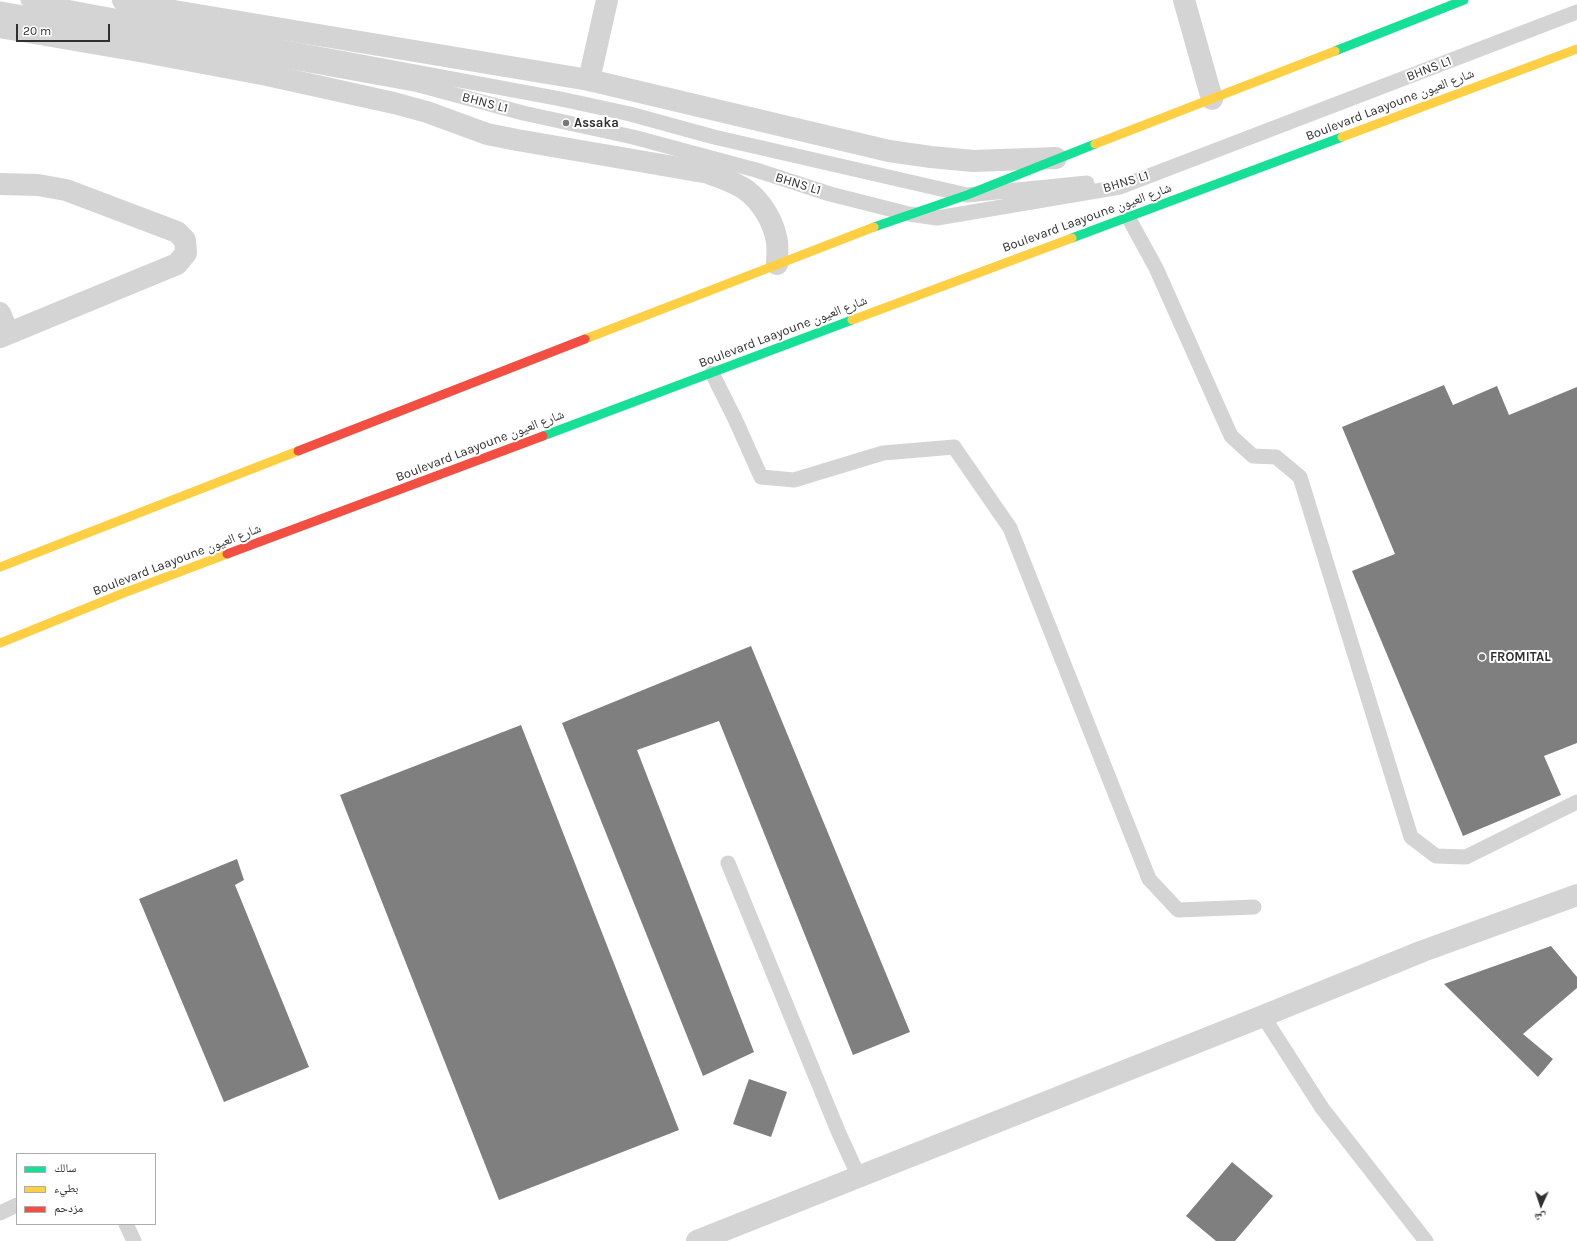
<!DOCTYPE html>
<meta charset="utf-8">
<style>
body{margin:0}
#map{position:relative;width:1577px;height:1241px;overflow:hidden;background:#fff;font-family:Karla,"Noto Naskh Arabic",sans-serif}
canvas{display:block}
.legend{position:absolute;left:16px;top:1153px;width:140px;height:72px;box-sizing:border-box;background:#fff;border:1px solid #acacac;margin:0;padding:5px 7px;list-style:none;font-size:12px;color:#303030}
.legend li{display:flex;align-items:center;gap:8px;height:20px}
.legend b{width:20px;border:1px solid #acacac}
.north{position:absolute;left:1521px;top:1185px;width:40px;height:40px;-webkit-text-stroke:3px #fff;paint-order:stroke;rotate:183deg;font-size:11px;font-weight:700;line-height:16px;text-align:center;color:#303030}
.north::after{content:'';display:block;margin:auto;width:14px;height:18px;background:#303030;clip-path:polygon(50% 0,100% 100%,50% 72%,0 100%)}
.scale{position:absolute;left:16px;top:24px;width:94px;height:18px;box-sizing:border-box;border:2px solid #303030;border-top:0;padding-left:5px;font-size:12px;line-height:14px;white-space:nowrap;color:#303030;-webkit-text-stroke:3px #fff;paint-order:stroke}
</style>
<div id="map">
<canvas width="1577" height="1241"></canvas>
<ul class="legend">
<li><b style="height:5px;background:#16e098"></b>سالك</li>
<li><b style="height:5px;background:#ffcf43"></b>بطيء</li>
<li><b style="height:5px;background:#f24e42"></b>مزدحم</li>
</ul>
<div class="north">ش</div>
<div class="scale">20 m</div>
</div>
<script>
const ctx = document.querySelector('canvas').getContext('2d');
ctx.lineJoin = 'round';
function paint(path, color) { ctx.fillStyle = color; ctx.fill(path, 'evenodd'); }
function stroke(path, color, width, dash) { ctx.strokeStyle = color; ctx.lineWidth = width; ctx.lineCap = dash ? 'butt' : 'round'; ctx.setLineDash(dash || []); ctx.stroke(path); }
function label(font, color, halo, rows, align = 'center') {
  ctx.font = font + ' Karla,"Noto Naskh Arabic",sans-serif'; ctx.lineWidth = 4; ctx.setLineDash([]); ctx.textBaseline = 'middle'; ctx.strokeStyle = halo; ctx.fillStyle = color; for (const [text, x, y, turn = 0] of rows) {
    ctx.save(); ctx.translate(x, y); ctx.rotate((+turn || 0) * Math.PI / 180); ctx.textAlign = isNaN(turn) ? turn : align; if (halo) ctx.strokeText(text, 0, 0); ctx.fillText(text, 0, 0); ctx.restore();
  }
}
const building = new Path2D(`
 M1444 385 1453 405 1497 386 1509 415 1577 387V743L1544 756 1561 795 1463 836 1352 571 1395 554 1342 427Z
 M751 646 910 1032 853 1055 719 721 637 750 754 1052 703 1076 562 723Z
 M521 725 679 1130 499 1200 340 795Z
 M237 859 244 880 235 885 309 1067 224 1102 139 899Z
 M1551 946 1577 977V988L1523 1034 1553 1059 1538 1077 1444 984Z
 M749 1079 787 1092 771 1137 733 1124Z
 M1232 1162 1273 1196 1235 1241H1216L1186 1216Z`);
const lane = new Path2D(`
 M28 0 561 99 630 114 714 137 967 195 1087 183
 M0 9 415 84 523 113 633 137 756 170 830 194 909 214 937 218 1120 187 1577 12
 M1128 217 1156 268 1231 436 1253 456 1276 457 1300 477 1411 837 1436 856 1466 857 1577 802
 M712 373 735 419 761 477 794 480 883 453 954 447 1010 528 1149 879 1178 910 1254 907
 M728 863 838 1131 859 1177
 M1263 1016 1322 1108 1426 1241
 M0 1213 17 1205
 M126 1224 134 1241`);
const street = new Path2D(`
 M123 0 174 11 589 80 889 151 931 157 973 161 1056 158
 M1184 0 1212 99
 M0 27 139 51 267 75 394 103 427 112 487 134 517 140 709 173C721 178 735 182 746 190 762 202 774 222 777 242 778 249 777 257 777 264
 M589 80 607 0
 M0 184 38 185 66 190 177 232 185 240 186 253 177 264 0 337
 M0 313 8 333
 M697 1241 1263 1016 1423 951 1577 895`);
const fast = new Path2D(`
 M1335 51 1464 0
 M874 227 967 195 1095 144
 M1072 238 1342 137
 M543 436 852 320`);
const slow = new Path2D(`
 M1342 137 1577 49
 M1095 144 1335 51
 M852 320 1072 238
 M585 339 874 227
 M0 567 298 451
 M0 643 121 594 227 554`);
const jam = new Path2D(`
 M298 451 585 339
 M227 554 543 436`);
const markers = [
 [566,123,4,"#787878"],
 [1482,657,4,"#787878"]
];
const streetNames = [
 ["BHNS L1",1429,69,-21],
 ["BHNS L1",485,103,15],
 ["Boulevard Laayoune شارع العيون",1390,105,-21],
 ["BHNS L1",1126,182,-17],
 ["BHNS L1",798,184,17],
 ["Boulevard Laayoune شارع العيون",1087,218,-20],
 ["Boulevard Laayoune شارع العيون",783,332,-21],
 ["Boulevard Laayoune شارع العيون",480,446,-21],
 ["Boulevard Laayoune شارع العيون",177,560,-21]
];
const poiNames = [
 ["Assaka",574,123],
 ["FROMITAL",1490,657]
];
paint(building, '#7f7f7f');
stroke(lane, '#d4d4d4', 15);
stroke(street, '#d4d4d4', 22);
stroke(fast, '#16e098', 9);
stroke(slow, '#ffcf43', 9);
stroke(jam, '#f24e42', 9);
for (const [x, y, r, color] of markers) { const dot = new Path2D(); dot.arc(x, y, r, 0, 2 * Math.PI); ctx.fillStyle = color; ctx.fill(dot); stroke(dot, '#fff', 1.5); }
label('13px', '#303030', '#fff', streetNames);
label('bold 13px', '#303030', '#fff', poiNames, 'left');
</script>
